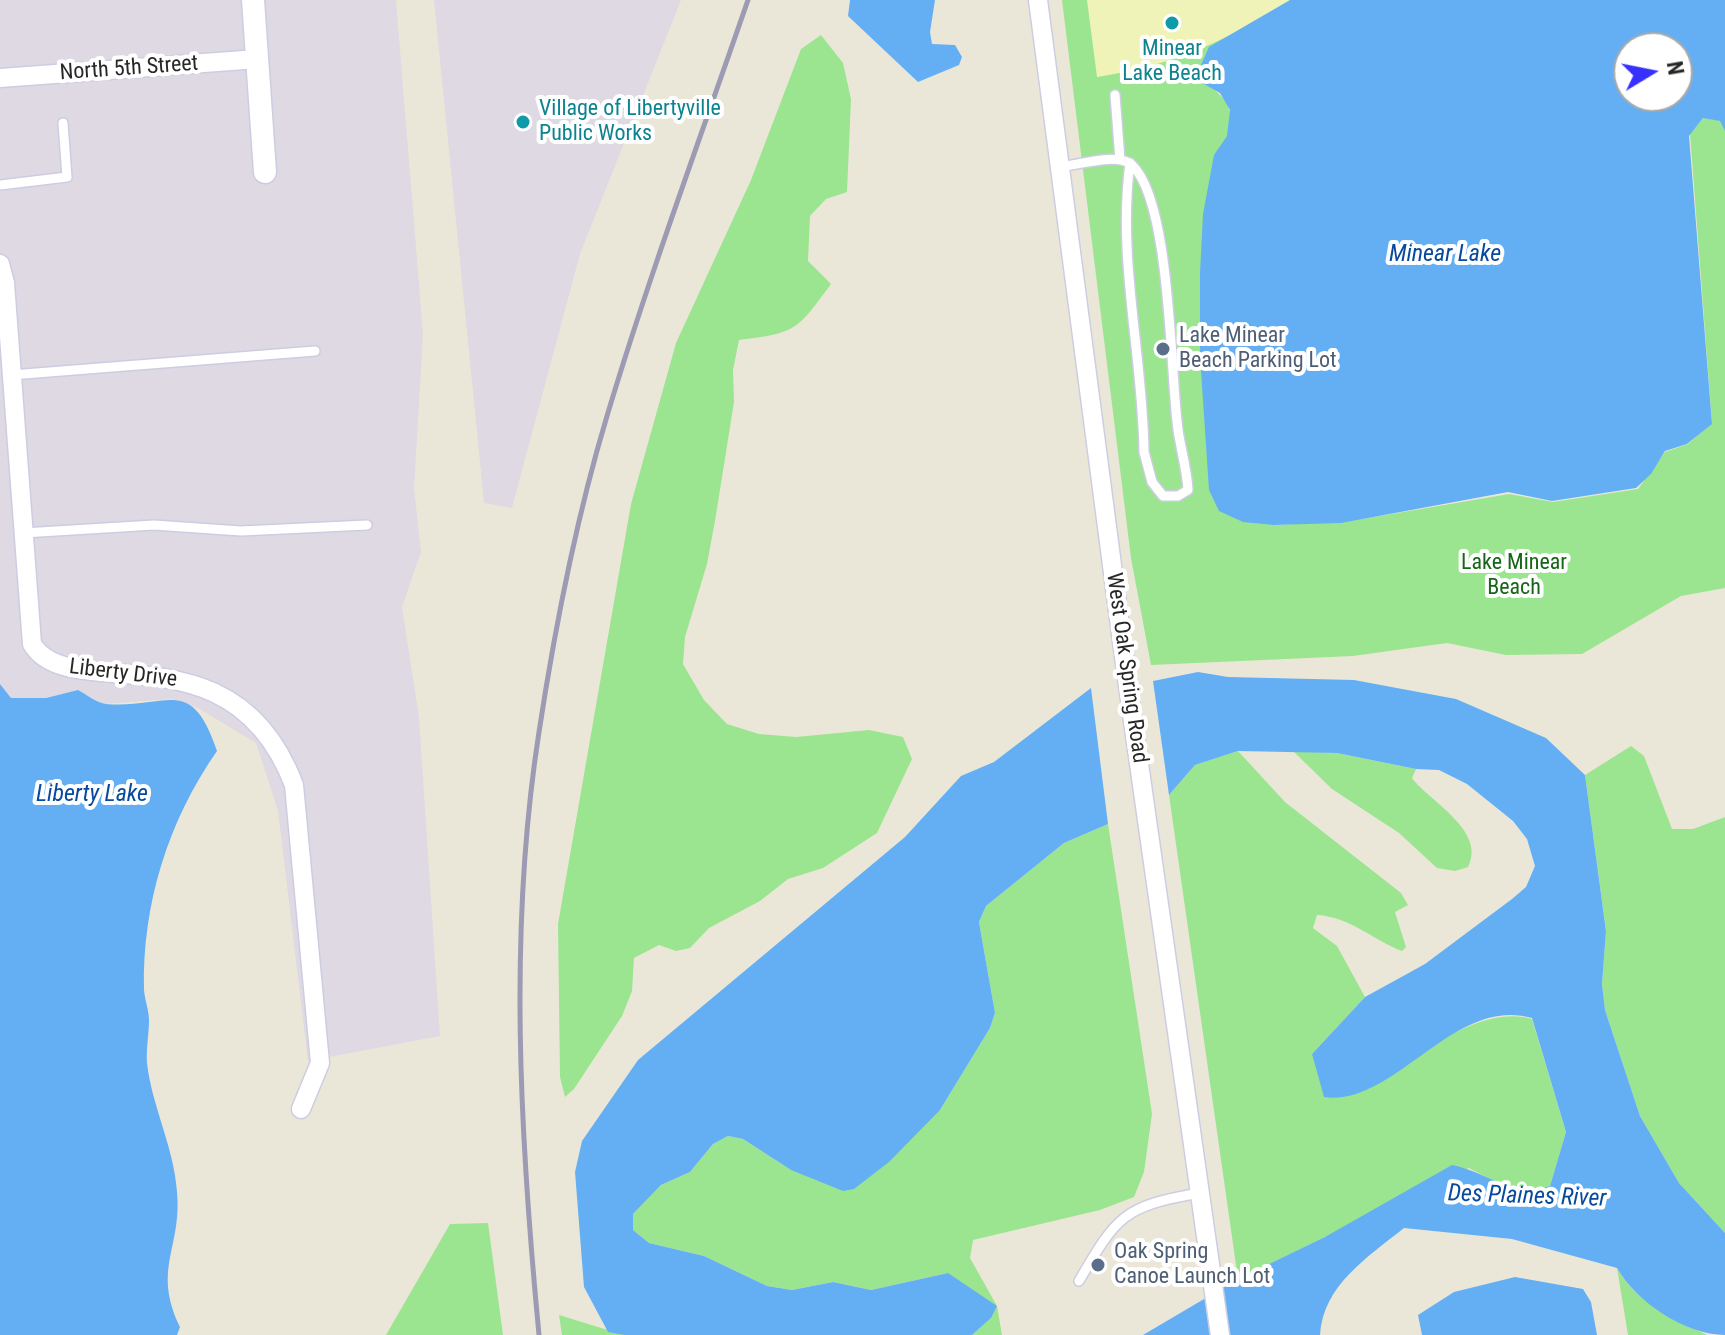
<!DOCTYPE html>
<style>
body{margin:0}
#map{position:relative;width:1725px;height:1335px;overflow:hidden;background:#ebe7d8;font-family:"Roboto Condensed",sans-serif}
canvas{display:block}
.north{position:absolute;left:1613px;top:32px;width:80px;height:80px;box-sizing:border-box;background:#fff;border:2px solid #a9a9a9;border-radius:50%;rotate:80deg;font-size:22px;font-weight:700;line-height:32px;text-align:center;color:#272727}
.north::after{content:'';display:block;margin:auto;width:28px;height:36px;background:#3631ff;clip-path:polygon(50% 0,100% 100%,50% 72%,0 100%)}
</style>
<div id="map">
<canvas width="1725" height="1335"></canvas>
<div class="north">N</div>
</div>
<script>
const ctx = document.querySelector('canvas').getContext('2d');
ctx.lineJoin = 'round';
function paint(path, color) { ctx.fillStyle = color; ctx.fill(path, 'evenodd'); }
function stroke(path, color, width, dash) { ctx.strokeStyle = color; ctx.lineWidth = width; ctx.lineCap = dash ? 'butt' : 'round'; ctx.setLineDash(dash || []); ctx.stroke(path); }
function label(font, color, halo, rows, align = 'center') {
  ctx.font = font + ' "Roboto Condensed",sans-serif'; ctx.lineWidth = 8; ctx.setLineDash([]); ctx.textBaseline = 'middle'; ctx.strokeStyle = halo; ctx.fillStyle = color; for (const [text, x, y, turn = 0] of rows) {
    ctx.save(); ctx.translate(x, y); ctx.rotate((+turn || 0) * Math.PI / 180); ctx.textAlign = isNaN(turn) ? turn : align; if (halo) ctx.strokeText(text, 0, 0); ctx.fillText(text, 0, 0); ctx.restore();
  }
}
const industrial = new Path2D(`
 M0 0H396L423 334 414 488 421 552 402 607 419 717 440 1036 308 1061 278 811 256 743 198 708 172 699 103 704 78 690 46 698H11L0 684Z
 M434 0H681L580 254 512 508 484 503Z`);
const green = new Path2D(`
 M1062 0H1296L1211 86 1226 101 1232 117 1244 520 1279 525 1362 519 1509 494 1553 502 1638 489 1665 452 1688 444 1712 423 1690 134 1704 117 1721 121 1725 129V588L1681 596 1582 654 1506 655 1447 643 1353 656 1151 665 1131 558Z
 M821 35 843 63 851 99 847 192 826 199 810 216 808 261 831 284C797 330 797 333 739 340L733 370 734 402 715 521 707 564 685 637 683 664 704 700 727 724 759 734 796 737 869 730 903 737 912 759 877 833 823 868 788 879 760 901 709 928 690 948 676 951 659 945 634 958 632 991 622 1016 574 1089 565 1097 560 1077 558 924 631 504 676 343 751 180 801 49Z
 M1631 746 1644 756 1672 829H1693L1725 817V1233L1679 1183 1640 1116 1605 1010 1602 984 1606 930 1585 775Z
 M1238 751 1285 802 1401 893 1408 905 1395 912 1406 947 1402 951C1371 939 1350 917 1317 915L1313 928 1337 946 1365 997 1312 1054 1369 1089C1411 1060 1479 1003 1532 1019L1566 1132 1550 1186C1518 1195 1497 1183 1469 1168L1238 1279 1169 795 1195 765Z
 M1293 751 1337 753 1416 769 1412 778C1429 801 1487 831 1468 867L1455 871 1437 868 1399 833 1332 789Z
 M1108 824 1152 1114 1144 1172 1134 1197 1100 1210 973 1240 970 1258 997 1306 1002 1335H972L991 1318 948 1273 871 1290 833 1282 792 1290 767 1286 704 1256 649 1243 633 1230V1214L661 1185 690 1172 713 1144 728 1136 743 1139 791 1170 940 1110 990 1028 995 1013 979 922 986 906 1064 843Z
 M488 1223 503 1335H386L450 1224Z
 M1617 1268C1636 1303 1673 1317 1707 1335H1628Z
 M559 1315 624 1335H562Z`);
const sand = new Path2D(`
 M1087 0H1296C1226 39 1177 65 1097 77Z`);
const water = new Path2D(`
 M850 0H935L930 32 932 44 955 45 962 57 959 65 918 82 848 16Z
 M1290 0H1725V131L1720 121 1703 118 1689 136 1712 424 1687 444 1665 451 1651 474 1636 488 1552 501 1508 492 1341 523 1274 525 1243 522 1219 511 1209 490 1200 356V273L1203 214 1214 155 1227 136 1230 110 1220 93 1204 84 1201 65 1209 47ZM1629 48H1677V96H1629Z
 M1198 672 1228 677 1354 680 1456 699 1546 738 1585 775 1606 931 1602 984 1605 1010 1640 1116 1679 1183 1725 1233V1335C1686 1335 1636 1302 1617 1268L1512 1239 1404 1228C1368 1257 1323 1285 1320 1335H1143L1238 1279 1325 1237 1452 1165C1491 1173 1508 1198 1550 1186L1566 1132 1532 1018C1453 995 1395 1107 1324 1097L1312 1054 1365 997 1425 964 1512 899 1526 887 1535 866 1527 839 1513 821 1467 784 1439 770 1416 769 1337 753 1238 751 1195 765 1169 795 1153 681Z
 M0 684 11 698H46L78 690C86 694 97 703 106 704 167 709 191 673 217 751 168 821 142 905 144 990 145 1001 149 1010 149 1020 149 1034 146 1049 147 1063 152 1107 174 1147 177 1192 182 1249 152 1268 180 1327L177 1335H0Z
 M1091 688 1108 824 1064 843 986 906 979 922 995 1013 990 1028 940 1110 889 1162 854 1189 843 1191 791 1170 743 1139 728 1136 713 1144 690 1172 661 1185 633 1214V1230L649 1243 704 1256 767 1286 792 1290 833 1282 871 1290 948 1273 997 1306 991 1318 972 1335H624L608 1332 584 1287 575 1172 582 1141 638 1060 905 837 961 776 994 762Z
 M1515 1277 1583 1289 1591 1302 1597 1335H1422L1418 1315 1454 1292Z`);
const service = new Path2D(`
 M1115 95 1120 160
 M1060 167C1078 165 1118 152 1132 165 1171 202 1170 372 1178 430 1181 450 1187 470 1188 490L1178 496H1163L1152 482 1144 452C1143 356 1117 259 1130 163
 M0 185 67 177 63 123
 M11 375 315 351
 M23 533 154 525 241 531 367 525
 M1079 1281C1117 1216 1123 1206 1200 1193`);
const minor = new Path2D(`
 M1038 0 1126 672 1220 1335
 M0 78 258 59
 M0 264 5 283 32 644C70 707 232 621 294 785L320 1063 301 1109`);
const tertiary = new Path2D(`
 M253 0 265 172`);
const rail = new Path2D(`
 M539 1335C520 1136 508 930 539 732 555 627 576 519 607 416 649 276 700 139 748 0`);
const markers = [
 [1172,23,8,"#0f9aa8"],
 [523,122,8,"#0f9aa8"],
 [1163,349,8,"#5c6f8a"],
 [1098,1265,8,"#5c6f8a"]
];
const cultureNames = [
 ["Minear",1172,49],
 ["Lake Beach",1172,74],
 ["Village of Libertyville",539,109,"left"],
 ["Public Works",539,134,"left"]
];
const streetNames = [
 ["North 5th Street",129,69,-4],
 ["West Oak Spring Road",1126,668,82],
 ["Liberty Drive",123,674,7]
];
const serviceNames = [
 ["Lake Minear",1179,336],
 ["Beach Parking Lot",1179,361],
 ["Oak Spring",1114,1252],
 ["Canoe Launch Lot",1114,1277]
];
const parkNames = [
 ["Lake Minear",1514,563],
 ["Beach",1514,588]
];
const waterNames = [
 ["Minear Lake",1445,255],
 ["Liberty Lake",92,795],
 ["Des Plaines River",1527,1197,2]
];
paint(industrial, '#ded9e3');
paint(green, '#9be590');
paint(sand, '#eff3b8');
paint(water, '#64aff4');
stroke(service, '#cdcde2', 12);
stroke(minor, '#cdcde2', 21);
stroke(tertiary, '#cdcde2', 25);
stroke(service, '#fff', 9);
stroke(minor, '#fff', 18);
stroke(tertiary, '#fff', 22);
stroke(rail, '#9c9bb3', 5);
for (const [x, y, r, color] of markers) { const dot = new Path2D(); dot.arc(x, y, r, 0, 2 * Math.PI); ctx.fillStyle = color; ctx.fill(dot); stroke(dot, '#fff', 3); }
label('22px', '#0d838f', '#fff', cultureNames);
label('22px', '#272727', '#fff', streetNames);
label('22px', '#4e5e75', '#fff', serviceNames, 'left');
label('22px', '#156616', '#fff', parkNames);
label('italic 24px', '#07499c', '#fff', waterNames);
</script>
